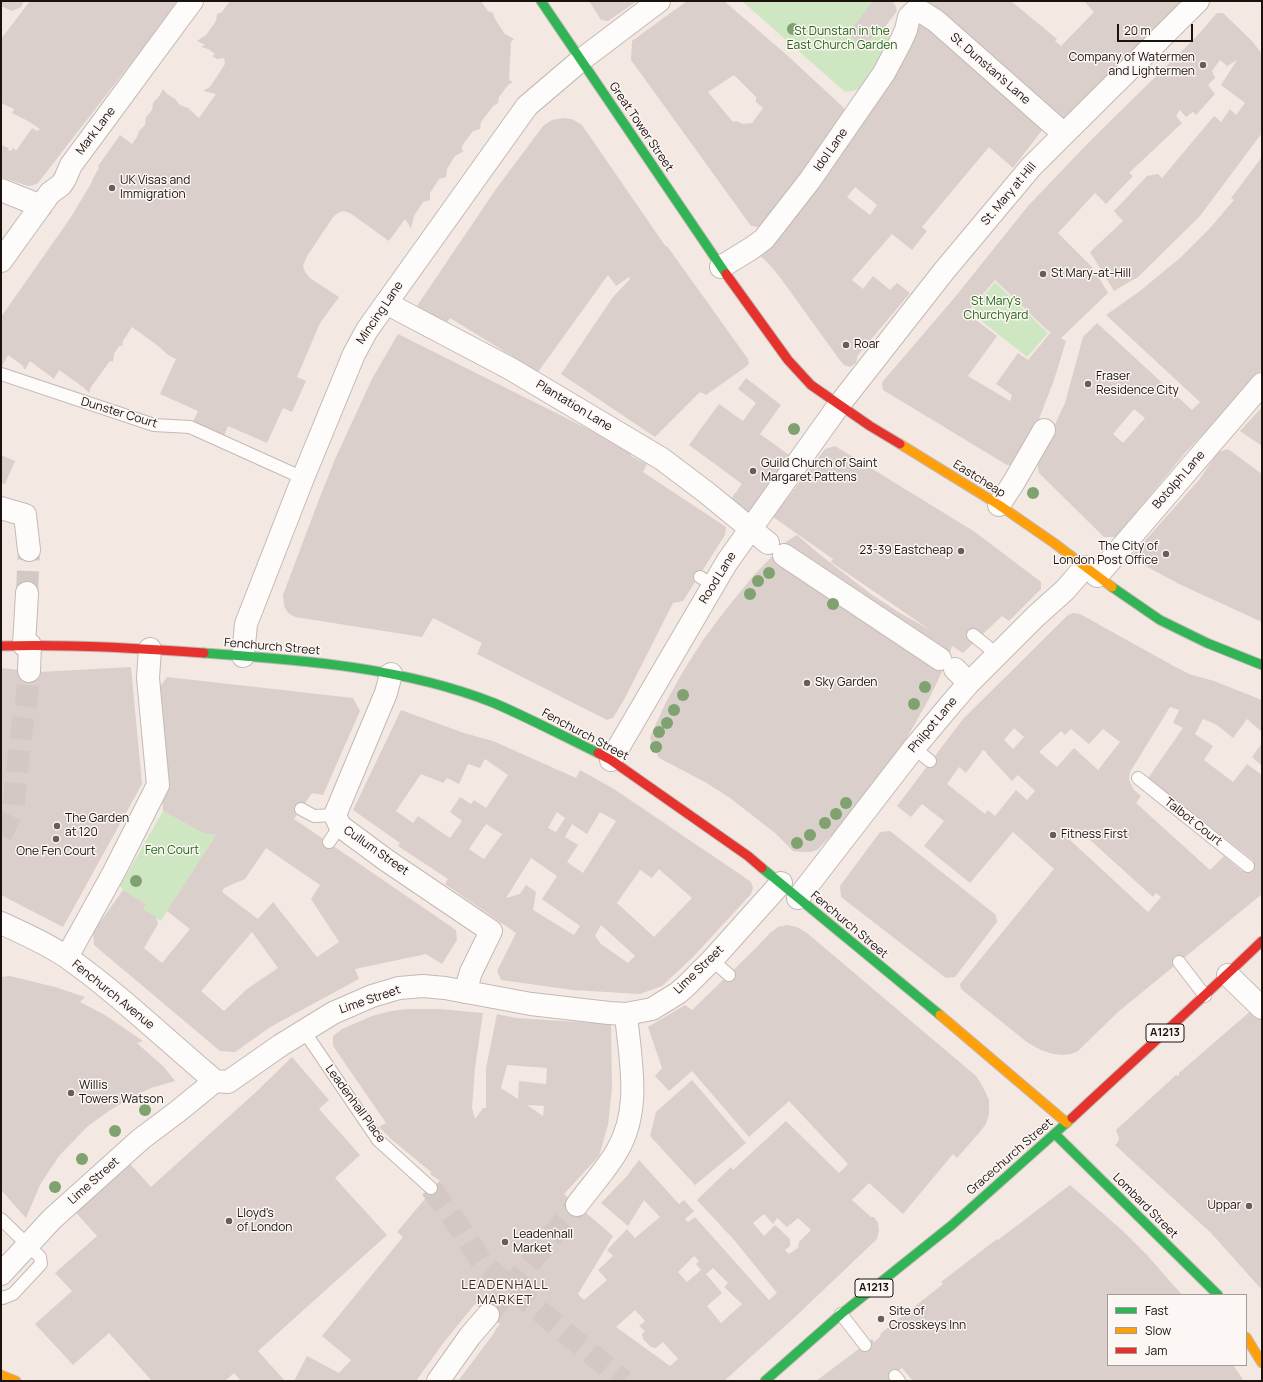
<!DOCTYPE html>
<style>
body{margin:0}
#map{position:relative;width:1263px;height:1382px;overflow:hidden;background:#f4e8e3;font-family:Manrope,sans-serif}
canvas{display:block}
.frame{position:absolute;inset:0;border:2px solid #1b120e;pointer-events:none}
.legend{position:absolute;left:1107px;top:1294px;width:140px;height:72px;box-sizing:border-box;background:#fcf6f4;border:1px solid #a29b98;margin:0;padding:5px 7px;list-style:none;font-size:12px;color:#1b120e}
.legend li{display:flex;align-items:center;gap:8px;height:20px}
.legend b{width:20px;border:1px solid #a29b98}
.scale{position:absolute;left:1117px;top:24px;width:76px;height:18px;box-sizing:border-box;border:2px solid #1b120e;border-top:0;padding-left:5px;font-size:12px;line-height:14px;white-space:nowrap;color:#1b120e;-webkit-text-stroke:3px #fcf6f4;paint-order:stroke}
</style>
<div id="map">
<canvas width="1263" height="1382"></canvas>
<div class="frame"></div>
<ul class="legend">
<li><b style="height:5px;background:#30b455"></b>Fast</li>
<li><b style="height:5px;background:#ff9f0a"></b>Slow</li>
<li><b style="height:5px;background:#e5322d"></b>Jam</li>
</ul>
<div class="scale">20 m</div>
</div>
<script>
const ctx = document.querySelector('canvas').getContext('2d');
ctx.lineJoin = 'round';
function paint(path, color) { ctx.fillStyle = color; ctx.fill(path, 'evenodd'); }
function stroke(path, color, width, dash) { ctx.strokeStyle = color; ctx.lineWidth = width; ctx.lineCap = dash ? 'butt' : 'round'; ctx.setLineDash(dash || []); ctx.stroke(path); }
function label(font, color, halo, rows, align = 'center') {
  ctx.font = font + ' Manrope,sans-serif'; ctx.lineWidth = 3; ctx.setLineDash([]); ctx.textBaseline = 'middle'; ctx.strokeStyle = halo; ctx.fillStyle = color; for (const [text, x, y, turn = 0] of rows) {
    ctx.save(); ctx.translate(x, y); ctx.rotate((+turn || 0) * Math.PI / 180); ctx.textAlign = isNaN(turn) ? turn : align; if (halo) ctx.strokeText(text, 0, 0); ctx.fillText(text, 0, 0); ctx.restore();
  }
}
const green = new Path2D(`
 M742 1H893L895 5 884 28 879 29 891 39 864 89 845 92Z
 M995 282 1048 333 1027 357 970 312Z
 M163 811 203 833 216 835 161 921 143 909 146 904 123 890 120 886Z`);
const building = new Path2D(`
 M1 1H24L21 7 12 11 1 6Z
 M30 1H177L145 45 38 183 34 185 28 186 1 177V145L9 148 8 150 11 151 13 148 16 151 32 128 37 131 40 129 28 121 12 113 14 109 1 103V39Z
 M230 1H481L488 11 493 13 495 19 505 34 514 39 511 42 509 80 513 82 508 85 499 97 498 103 493 106 481 122 480 129 473 131 462 146V150L464 151 455 156 447 169 446 177 439 179 430 193V200L423 202 414 216 411 228 405 219 389 241 350 213 343 211 338 213 333 217 307 256 303 266 305 272 310 278 339 297 320 323 297 377 306 381 292 412 283 408 267 443 228 426 224 436 193 422 198 411 160 394 176 359 168 355 157 345 132 327 123 341 122 347 120 345 114 354 113 362 110 361 91 387 89 393 83 387 59 370 54 379 30 361 25 370 22 365 8 355 2 366 1 363V317L71 217 92 182V180L99 168 98 166 120 135 132 144 137 137 139 131 145 125 146 117 152 110 153 103 160 95 163 89 167 94 175 99 180 105 188 108 199 118 216 94 203 91 210 87 225 64 224 58 217 59 212 56 215 54 208 49 201 47 205 45 197 41 206 35 216 21 217 14 222 12Z
 M589 1H637L608 21 601 20Z
 M687 1H724L788 56 844 108 846 118 764 228 751 226 631 60 632 41ZM734 75 756 97V102L763 108 752 123 743 124 736 121 733 122 708 92Z
 M873 1H890L895 5 897 11 884 28 878 29 864 47 848 34Z
 M918 1H1011L1057 39 1055 41 1061 46 1094 12 1084 1H1186L1060 122Z
 M1217 13H1223L1252 41 1262 54V133L1200 216 1138 277 1114 291 1090 252 1123 221 1114 211 1147 176 1158 174 1162 178 1214 116 1221 122 1230 109 1236 115 1245 103 1221 85 1237 60 1227 66 1220 60 1212 71 1215 78 1208 85 1215 94 1196 115 1193 112 1186 117 1180 110 1176 116 1182 123 1129 173 1133 176 1106 204 1095 193 1058 233 1093 268 1108 293 1061 338 1066 341 1054 380 1039 419 1021 459 1012 465H1007L883 390 882 383 884 380 955 297 1028 206 1092 139 1197 36ZM995 280 1047 330 1051 332 1028 360 1018 353 996 384 1012 395 1010 401 968 376 997 336 967 313Z
 M920 22 1043 129 1013 168 989 147 922 227 927 231 912 250 892 234 852 280 863 289 873 276 890 290 897 283 910 293 858 355 856 363 850 367 844 365 839 359 779 276 768 263 760 256 880 90ZM855 187 877 205 870 215 847 197Z
 M563 118 572 119 582 125 666 247 667 246 748 359 749 363 747 366 706 395 700 392 655 437 561 374 613 297 630 279 629 277 616 286 608 275 538 372 450 318 445 325 417 306 496 189 543 126 552 120Z
 M1262 157V369L1215 422 1185 453 1116 537H1104L1039 473 1037 462 1065 403 1083 337 1097 323 1192 410 1200 402 1106 315 1140 291 1180 258 1211 227 1234 200 1231 198ZM1134 409 1145 418 1123 443 1113 434Z
 M398 334 632 451 631 456 647 464 643 472 726 527 725 535 683 601 673 603 625 698 613 718 607 720 477 654 482 643 433 618 422 637 295 617 288 613 284 606 283 595 318 502 335 459 372 379Z
 M746 378 781 405 760 434 792 457 747 517 728 503 742 484 689 445 719 404 743 421 756 403 738 389Z
 M1262 407V446L1240 431Z
 M835 446 975 532 1041 582V589L1009 621 1002 616 963 653 952 646 948 659 930 697 909 734 888 767 843 824 817 850 811 852H803L793 851 775 833 730 798 705 782 659 758 651 742 650 737 666 702 684 670 703 640 727 608 754 575 787 541 797 535 819 554 871 594 900 613 930 630 831 562 833 559 773 517 825 449Z
 M1228 449 1262 474V622L1179 584 1142 564H1137L1134 562 1132 558 1133 554 1199 480 1218 452Z
 M1 455 15 461 5 484 1 483Z
 M1073 613 1080 614 1170 664 1189 674 1214 681 1262 700V732L1247 719 1233 738 1217 725 1203 719 1195 734 1213 746 1204 760 1233 782 1247 764 1262 775V894L1118 1012 1078 1051 1071 1054 1063 1055 1053 1054 1041 1050 1028 1043 961 989 960 984 1054 869 1013 832 970 883 924 846 944 821 922 804 911 817 897 806 963 719 1068 615ZM1170 707 1179 710 1173 723 1183 728 1148 778 1254 861 1242 871 1224 856 1210 870 1136 803 1141 796 1134 790 1129 780 1130 772ZM1014 728 1024 737 1013 749 1004 740ZM1071 729 1089 744 1103 729 1120 742 1098 770 1074 748 1057 767 1039 752 1061 731 1065 735ZM983 750 987 752 986 753 1012 781 1018 775 1035 791 1027 800 1016 790 995 816 988 810 985 814 947 784 959 767 966 773ZM1079 830 1153 897 1156 893 1161 897 1148 912 1070 840Z
 M131 667 142 784 63 927 1 895V668L39 672Z
 M167 677 353 698 360 711 323 795 312 793 294 819 456 930 457 940 442 964 426 954 355 969 359 979 272 1026 235 1052 220 1051 94 945 93 932 123 890 146 904 143 909 156 917 158 924 144 948 162 963 190 929 167 911 216 835 203 833 163 811 159 688ZM266 848 320 885 311 899 339 942 317 957 273 902 258 919 222 892 224 888 245 879ZM252 932 278 968 247 989 224 1011 201 991Z
 M401 710 464 733 493 741 576 778 580 770 614 789 744 877 751 882 753 888 751 894 692 958 662 986 640 994 573 990 501 980 497 971 516 933 445 884 448 879 398 846 400 843 353 810ZM485 759 508 775 486 808 474 800 471 804 460 797 450 812 462 821 450 838 418 816 413 823 396 811 421 774 443 783 447 778 459 784 468 764 480 768ZM557 812 565 818 556 832 548 828ZM600 812 616 821 583 873 567 862 578 845 565 837 572 824 587 834ZM486 824 502 834 484 859 469 849ZM531 858 557 876 542 899 580 926 574 935 533 910 536 892 526 885 520 894 506 898ZM659 869 692 898 654 937 617 903 640 870 652 878ZM601 925 635 956 628 963 601 944 595 936Z
 M1262 743V766L1252 757Z
 M890 831 996 915 997 922 955 977 946 978 841 897 840 886 880 832Z
 M787 925 797 927 807 933 976 1076 983 1087 989 1100V1114L986 1124 979 1133 957 1158 953 1154 903 1214 869 1183 852 1200 871 1217H874L878 1223 879 1230 877 1239 794 1318 724 1381H458L495 1332H494L500 1324 475 1304 444 1342 416 1381H294L307 1356 339 1373 351 1360 322 1336 403 1237 397 1232 440 1181 430 1174 431 1172 391 1139 379 1127 386 1123 333 1046V1036L342 1029 372 1016 391 1011 407 1009H439L483 1013 475 1068 472 1108 475 1119 483 1108H486V1068L497 1014 516 1018 611 1024 612 1088 608 1125 599 1156 564 1194 613 1236 578 1294 584 1300 607 1280 598 1270 613 1256 607 1250 627 1229 635 1238 660 1217 644 1200 628 1226 601 1203 627 1176 639 1160 679 1204 684 1200 694 1211 685 1219 688 1222 695 1217 769 1300 777 1293 735 1241 697 1200 731 1167 733 1170 786 1121 839 1173 848 1164 789 1101 749 1137 692 1071 669 1091 655 1076 662 1068 648 1027 685 1005 692 1010 755 949 770 933 778 927ZM507 1065 547 1068 546 1084 519 1081 518 1099 501 1088ZM527 1105 544 1106 543 1116ZM764 1214 773 1224 777 1218 787 1227 798 1218 811 1230 799 1242 798 1248 789 1254 785 1250 790 1246V1239L775 1225 764 1236 753 1223ZM694 1256 699 1261 696 1264 701 1270 687 1282 678 1272ZM713 1268 728 1283 724 1287 742 1304 721 1323 707 1306 722 1293 706 1274ZM635 1310 645 1321 639 1326 645 1331 642 1334 643 1339 651 1347 656 1348 663 1342 678 1359 670 1366 616 1327Z
 M10 976 55 987 85 997 80 1002 105 1015 143 1041 137 1043 164 1067 175 1081 151 1088 130 1098 109 1111 88 1126 59 1156 49 1171 40 1185 26 1218 1 1190V977Z
 M1253 1009 1262 1016V1290L1211 1233 1115 1145 1118 1142 1119 1138 1116 1130 1176 1075 1179 1076V1073Z
 M292 1057 329 1100 319 1109 360 1155 335 1178 387 1235 258 1351 285 1381H241L234 1373 225 1381H152L109 1333 73 1365 35 1324 72 1291 55 1273 97 1236 70 1206 124 1157 151 1187 257 1091Z
 M692 1080 746 1143 695 1185 650 1136 656 1112Z
 M1070 1185 1123 1231 1147 1255 1182 1295H1108V1365H1233L1244 1381H913L902 1368 899 1370 900 1372 889 1381H816L872 1339 874 1342 881 1336 880 1334 943 1284 941 1282 997 1239 998 1240Z`);
const streetTunnel = new Path2D(`
 M27 593 29 550
 M1 835 13 811 21 734 26 704 29 671
 M431 1188 458 1225 483 1264 624 1381
 M488 1315 577 1205`);
const lane = new Path2D(`
 M1 374 154 425 190 427 303 478
 M700 577 713 585
 M973 635 998 655
 M914 748 930 761
 M1138 778 1248 866
 M301 809 314 816 335 815
 M329 842 340 826
 M712 960 729 975
 M1179 962 1205 996
 M304 1031 378 1140 431 1188
 M1 1219 40 1257 41 1264 13 1294 3 1298 1 1297
 M841 1314 865 1345
 M895 1376 899 1381`);
const street = new Path2D(`
 M1 190 41 206
 M1 261 50 193 61 185 65 179 71 165 91 138 192 1
 M721 267 752 248 764 239 810 180 884 73 901 41 906 30 909 17 914 12H922L936 21 1064 134
 M386 303 511 369 662 459 707 493 768 543
 M999 505 1014 482 1044 430
 M1 508 25 515 29 550
 M784 555 940 659
 M1097 576 1262 384
 M24 645 27 593
 M243 656 246 624 303 478 354 354 367 330 527 106 581 60 659 1
 M955 669 969 683
 M29 671 30 645
 M391 674 386 693 335 815 340 826 386 860 491 931 471 972 465 992
 M611 760 727 562 839 405 944 271 1031 167 1198 1
 M798 898 914 748 950 705 969 683 1036 616 1065 590 1085 567
 M1 923C23 933 48 944 68 958 120 995 166 1040 215 1081
 M67 957 114 872 158 785 148 678 150 649
 M1228 975 1262 1008
 M577 1205C590 1187 606 1170 617 1151 642 1109 630 1060 626 1014
 M1 1274 52 1219 141 1139 177 1112 215 1081 228 1082 281 1045 333 1013 372 996 399 988 423 986 445 988 531 1004 609 1013 626 1014 652 1009 678 993 686 986 712 960 781 883
 M438 1381 470 1336 488 1315`);
const fast = new Path2D(`
 M541 1 726 274
 M1112 587 1160 620 1207 643 1262 665
 M204 653C301 660 403 667 494 703 529 718 563 736 598 753
 M762 868 940 1015
 M1055 1134 1218 1295
 M765 1381 841 1314 952 1225 1072 1118`);
const slow = new Path2D(`
 M900 444 999 505 1054 543 1112 587
 M940 1015 1067 1123
 M1246 1337 1262 1363
 M1 1375 16 1381`);
const jam = new Path2D(`
 M726 274 788 360 811 385 870 426 900 444
 M1 646C69 644 137 648 204 653
 M598 753 611 760 748 856 762 868
 M1072 1118C1135 1059 1200 1001 1262 941`);
const trees = [
 [793,29],
 [794,429],
 [1033,493],
 [769,573],
 [758,581],
 [750,594],
 [833,604],
 [925,687],
 [683,695],
 [914,704],
 [674,710],
 [667,723],
 [659,732],
 [656,747],
 [846,803],
 [836,814],
 [825,823],
 [810,835],
 [797,843],
 [136,881],
 [145,1110],
 [115,1131],
 [82,1159],
 [55,1187]
];
const markers = [
 [1203,65,4,"#675d59"],
 [112,188,4,"#675d59"],
 [1043,274,4,"#675d59"],
 [846,345,4,"#675d59"],
 [1088,384,4,"#675d59"],
 [753,471,4,"#675d59"],
 [961,551,4,"#675d59"],
 [1166,554,4,"#675d59"],
 [807,683,4,"#675d59"],
 [57,826,4,"#675d59"],
 [1053,835,4,"#675d59"],
 [56,839,4,"#675d59"],
 [71,1093,4,"#675d59"],
 [1249,1206,4,"#675d59"],
 [229,1221,4,"#675d59"],
 [505,1242,4,"#675d59"],
 [881,1319,4,"#675d59"]
];
const shields = [
 [1165,1033,38],
 [874,1288,38]
];
const shieldNames = [
 ["A1213",1165,1033],
 ["A1213",874,1288]
];
const parkNames = [
 ["St Dunstan in the",842,32],
 ["East Church Garden",842,46],
 ["St Mary's",996,302],
 ["Churchyard",996,316],
 ["Fen Court",172,851]
];
const poiNames = [
 ["Company of Watermen",1195,58,"right"],
 ["and Lightermen",1195,72,"right"],
 ["UK Visas and",120,181],
 ["Immigration",120,195],
 ["St Mary-at-Hill",1051,274],
 ["Roar",854,345],
 ["Fraser",1096,377],
 ["Residence City",1096,391],
 ["Guild Church of Saint",761,464],
 ["Margaret Pattens",761,478],
 ["The City of",1158,547,"right"],
 ["London Post Office",1158,561,"right"],
 ["23-39 Eastcheap",953,551,"right"],
 ["Sky Garden",815,683],
 ["The Garden",65,819],
 ["at 120",65,833],
 ["Fitness First",1061,835],
 ["One Fen Court",56,852,"center"],
 ["Willis",79,1086],
 ["Towers Watson",79,1100],
 ["Uppar",1241,1206,"right"],
 ["Lloyd's",237,1214],
 ["of London",237,1228],
 ["Leadenhall",513,1235],
 ["Market",513,1249],
 ["Site of",889,1312],
 ["Crosskeys Inn",889,1326]
];
const streetNames = [
 ["St. Dunstan's Lane",990,69,41],
 ["Great Tower Street",641,127,56],
 ["Mark Lane",96,131,-53],
 ["Idol Lane",831,150,-55],
 ["St. Mary at Hill",1009,194,-50],
 ["Mincing Lane",380,313,-56],
 ["Plantation Lane",574,406,31],
 ["Dunster Court",119,413,17],
 ["Eastcheap",979,479,32],
 ["Botolph Lane",1179,480,-49],
 ["Rood Lane",718,578,-58],
 ["Fenchurch Street",272,647,5],
 ["Philpot Lane",933,725,-50],
 ["Fenchurch Street",585,735,28],
 ["Talbot Court",1193,822,38],
 ["Cullum Street",376,851,35],
 ["Fenchurch Street",849,925,40],
 ["Lime Street",699,970,-44],
 ["Fenchurch Avenue",113,995,39],
 ["Lime Street",370,1000,-19],
 ["Leadenhall Place",355,1104,54],
 ["Gracechurch Street",1010,1157,-41],
 ["Lime Street",94,1181,-42],
 ["Lombard Street",1145,1206,45]
];
const neighbourhoodNames = [
 ["LEADENHALL",505,1285],
 ["MARKET",505,1300]
];
paint(green, '#cfe6c3');
paint(building, '#dacfcb');
stroke(streetTunnel, '#d3c8c3', 22, [22, 11]);
stroke(lane, '#c3b9b5', 14);
stroke(street, '#c3b9b5', 24);
stroke(fast, '#c3b9b5', 11);
stroke(slow, '#c3b9b5', 11);
stroke(jam, '#c3b9b5', 11);
stroke(lane, '#fdfcfb', 12);
stroke(street, '#fdfcfb', 22);
stroke(fast, '#30b455', 9);
stroke(slow, '#ff9f0a', 9);
stroke(jam, '#e5322d', 9);
ctx.fillStyle = '#7fa270';
for (const [x, y] of trees) { ctx.beginPath(); ctx.arc(x, y, 6, 0, 2 * Math.PI); ctx.fill(); }
for (const [x, y, r, color] of markers) { const dot = new Path2D(); dot.arc(x, y, r, 0, 2 * Math.PI); ctx.fillStyle = color; ctx.fill(dot); stroke(dot, '#fcf6f4', 1.5); }
for (const [x, y, w] of shields) { const box = new Path2D(); box.roundRect(x - w / 2, y - 9, w, 18, 3); ctx.fillStyle = '#fcf6f4'; ctx.fill(box); stroke(box, '#1b120e', 1); }
label('bold 11px', '#1b120e', null, shieldNames);
label('12px', '#206911', '#fcf6f4', parkNames);
label('12px', '#1b120e', '#fcf6f4', poiNames, 'left');
label('12px', '#1b120e', '#fcf6f4', streetNames);
ctx.letterSpacing = '1px';
label('13px', '#3d2921', '#fcf6f4', neighbourhoodNames);
ctx.letterSpacing = '0px';
</script>
